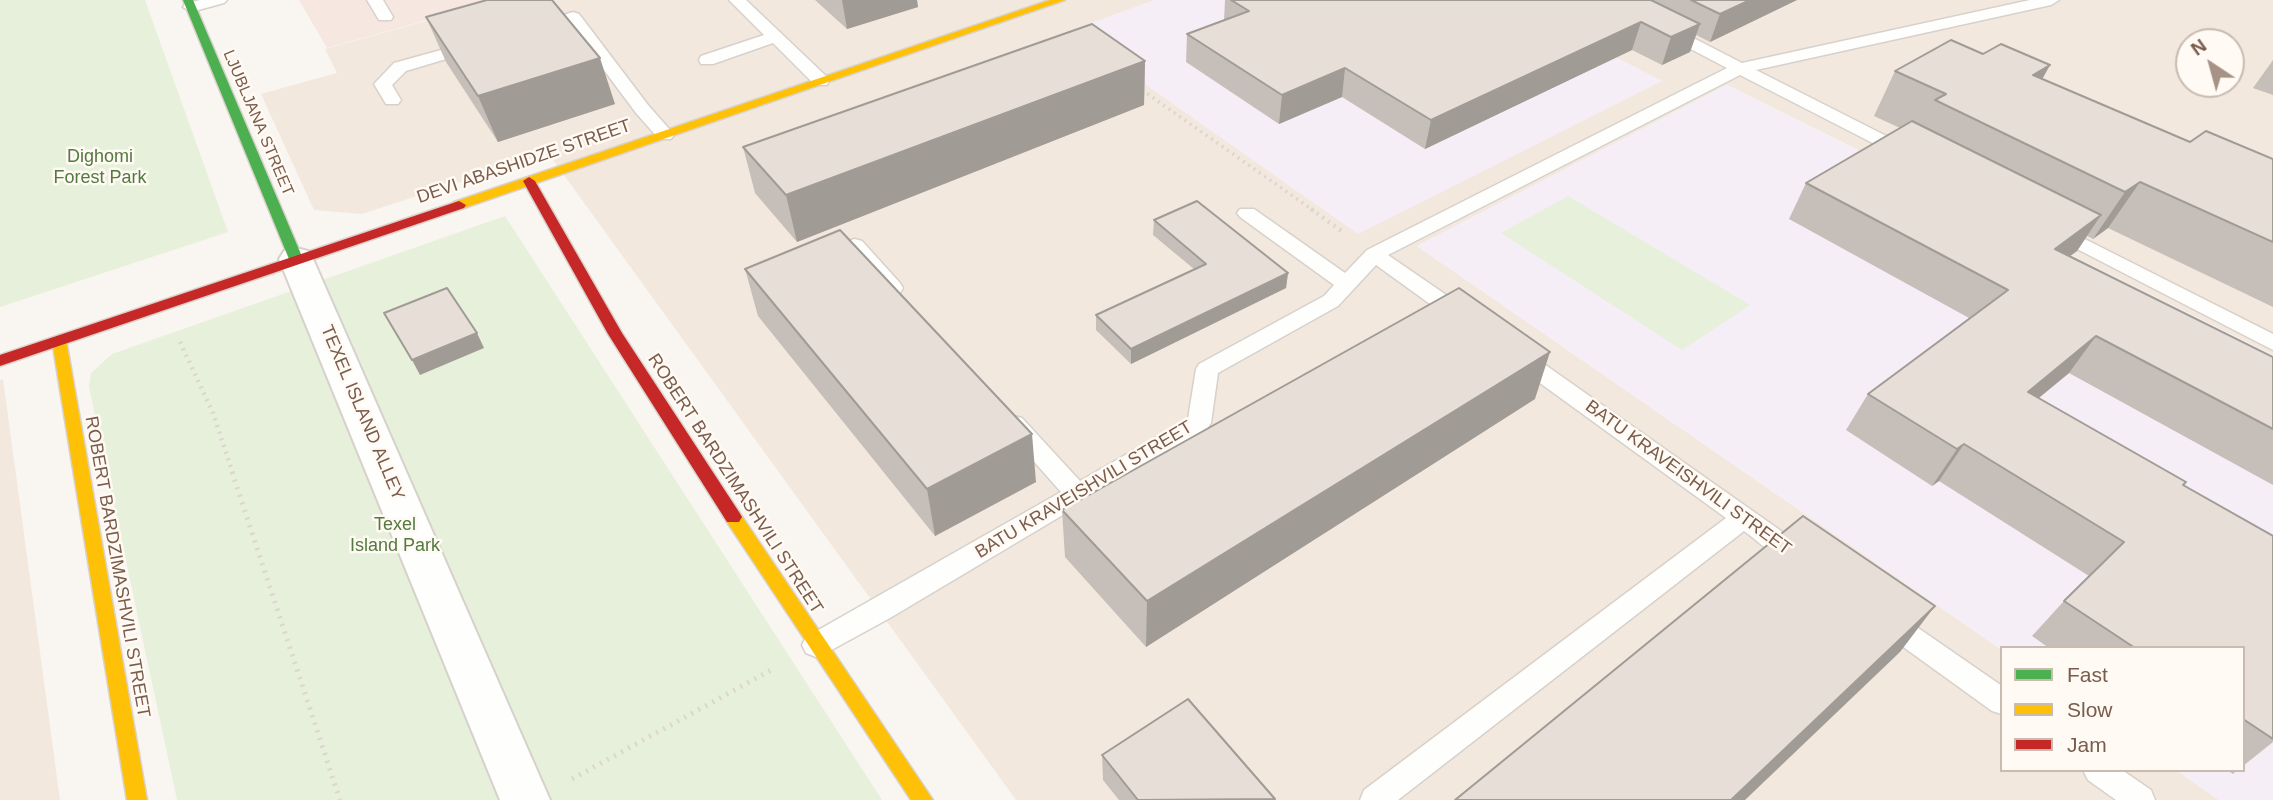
<!DOCTYPE html>
<style>
body{margin:0}
#map{position:relative;width:2273px;height:800px;overflow:hidden;background:#f9f5f0;font-family:Helvetica,sans-serif}
canvas{display:block}
.legend{position:absolute;left:2000px;top:646px;width:245px;height:126px;box-sizing:border-box;background:#fffaf3;border:2px solid #cabbb1;margin:0;padding:9px 12px;list-style:none;font-size:21px;color:#7a5c4d}
.legend li{display:flex;align-items:center;gap:14px;height:35px}
.legend b{width:35px;border:2px solid #cabbb1}
.north{position:absolute;left:2175px;top:28px;width:70px;height:70px;box-sizing:border-box;background:#fffaf3;border:2px solid #cabbb1;border-radius:50%;rotate:324deg;font-size:19px;font-weight:700;line-height:28px;text-align:center;color:#7a5c4d}
.north::after{content:'';display:block;margin:auto;width:24px;height:32px;background:#a69286;clip-path:polygon(50% 0,100% 100%,50% 72%,0 100%)}
</style>
<div id="map">
<canvas width="2273" height="800"></canvas>
<ul class="legend">
<li><b style="height:9px;background:#4caf50"></b>Fast</li>
<li><b style="height:9px;background:#ffc107"></b>Slow</li>
<li><b style="height:9px;background:#c62828"></b>Jam</li>
</ul>
<div class="north">N</div>
</div>
<script>
const ctx = document.querySelector('canvas').getContext('2d');
ctx.lineJoin = 'round';
function paint(path, color) { ctx.fillStyle = color; ctx.fill(path, 'evenodd'); }
function stroke(path, color, width, dash) { ctx.strokeStyle = color; ctx.lineWidth = width; ctx.lineCap = dash ? 'butt' : 'round'; ctx.setLineDash(dash || []); ctx.stroke(path); }
function label(font, color, halo, rows, align = 'center') {
  ctx.font = font + ' Helvetica,sans-serif'; ctx.lineWidth = 5; ctx.setLineDash([]); ctx.textBaseline = 'middle'; ctx.strokeStyle = halo; ctx.fillStyle = color; for (const [text, x, y, turn = 0] of rows) {
    ctx.save(); ctx.translate(x, y); ctx.rotate((+turn || 0) * Math.PI / 180); ctx.textAlign = isNaN(turn) ? turn : align; if (halo) ctx.strokeText(text, 0, 0); ctx.fillText(text, 0, 0); ctx.restore();
  }
}
const residential = new Path2D(`
 M502 0H1155L1070 31 1662 81 1502 0H2273V355L1727 85 1417 246 2002 650V770H2176L2219 800H1016L548 153 362 214 314 210 261 94 337 73 325 49ZM2189 42H2231V84H2189Z
 M3 379 60 800H0V380Z`);
const commercial = new Path2D(`
 M299 0H499L327 48Z`);
const education = new Path2D(`
 M1155 0H1502L1662 81 1358 234 1069 31Z
 M1726 85 2273 355V800H2219L2176 770H2243V648H2002V650L1417 246Z`);
const green = new Path2D(`
 M0 0H145L228 232 0 307Z
 M1568 196 1750 305 1682 350 1501 233Z
 M505 216 882 800H177L89 387 91 373 112 354Z`);
const pathFar2 = new Path2D(`
 M1142 90 1314 211`);
const pathFar1 = new Path2D(`
 M1311 209 1343 232
 M180 342 213 413 233 474`);
const path = new Path2D(`
 M232 472 340 800
 M572 779 773 669`);
const lane = new Path2D(`
 M200 0H227L224 3 191 12 183 7 185 4Z
 M367 0H383L393 17 391 20H379Z
 M729 0H746L827 77 829 81 827 85H815L773 43 713 64H701L699 60 701 56 764 35Z
 M2030 0H2059L2051 5 1756 70 1912 149 1915 153 1912 157H1900L1740 75 1388 255 1471 312 1474 317 1471 322H1455L1376 265 1338 306 1218 373 1211 423 1207 429 890 618 826 653 816 657 806 653 802 645 806 637 1061 492 1006 430 1002 424 1006 418 1014 416 1022 418 1080 481 1188 419 1196 369 1199 364 1324 296 1334 285 1240 217 1237 213 1240 209H1254L1345 273 1367 250 1727 68 1660 33 1658 30 1660 27H1672L1742 63Z
 M573 12 579 14 648 105 671 131 674 135 671 139H659L636 113 569 23 537 33 529 28 531 25Z
 M470 42 476 44 478 47 476 50 406 71 392 85 401 100 398 104H386L374 84 394 63Z
 M2055 224 2273 334V350L2048 234 2045 230 2048 226Z
 M855 239 862 241 900 283 903 288 900 293H886L848 249 845 245 848 241Z
 M1519 350 1527 352 1808 550 1812 557 1808 564C1787 571 1761 543 1744 531L1398 800H1360L1364 790 1726 518 1511 362 1508 357 1511 352Z
 M1886 609 1895 612 2002 686V714L1992 711 1877 628 1873 620 1877 612Z
 M2083 770H2122L2151 790 2155 800H2116L2088 780Z`);
const street = new Path2D(`
 M296 248 308 251 313 259 550 800H500L279 259 284 251Z`);
const fast = new Path2D(`
 M183 0H193L303 259 301 262 296 263 289 259Z`);
const slow = new Path2D(`
 M1050 0H1065L464 208 459 209 452 205 454 202Z
 M59 335 66 340 147 800H127L52 340Z
 M733 510 739 512 933 800H911L727 522 724 517 727 512Z`);
const jam = new Path2D(`
 M529 177 535 181 622 333 739 512 742 517 739 522H727L608 334 523 181Z
 M459 201 466 205 464 208 0 366V355Z`);
const wall = new Path2D(`
 M815 0H917L918 7 847 29Z
 M1225 0H1797L1710 42 1696 35 1690 52 1662 65 1632 50 1425 149 1342 97 1279 124 1186 62 1187 34 1224 20Z
 M426 17 615 104 498 142 446 62Z
 M1983 54 2050 65 2042 79 2190 142 2273 159V307L2108 228 2093 239 2087 236 2077 251 2070 256 2273 357V485L2069 373 2039 398 2183 485 2273 536V742L2243 766V648H2049L2032 636 2064 601 2089 576 1939 481 1932 486 1846 430 1868 394 1969 318 1789 219 1806 183 1900 128 1874 116 1895 71Z
 M2273 60V95L2253 88Z
 M1145 61 1144 105 797 242 755 193 743 147Z
 M1154 220 1288 273 1286 288 1131 364 1096 330V315L1194 269 1153 235Z
 M745 269 1036 482 935 536 758 316Z
 M1535 399 1146 647 1065 557 1062 510Z
 M1102 755 1275 800H1119L1103 780Z
 M2227 770H2237L2233 774Z`);
const shadedWall = new Path2D(`
 M842 0H917L918 7 847 29Z
 M1750 0H1797L1710 42 1720 14Z
 M1641 22 1632 50 1425 149 1431 120Z
 M1700 24 1690 52 1662 65 1671 37Z
 M600 58 615 104 498 142 478 96Z
 M1145 61 1144 105 797 242 786 195Z
 M2050 65 2025 110 2033 75Z
 M1345 68 1342 97 1279 124 1282 95Z
 M2140 182 2108 228 2093 239 2125 192Z
 M2101 215 2077 251 2031 285 2055 249Z
 M1288 273 1286 288 1131 364V349Z
 M477 333 484 348 420 375 412 360Z
 M2096 336 2069 373 2002 428 2028 392Z
 M1550 352 1535 399 1146 647 1147 601Z
 M1032 434 1036 482 935 536 927 489Z
 M1964 444 1939 481 1932 486 1957 449Z
 M1935 606 1900 652 1745 800H1731Z`);
const building = new Path2D(`
 M487 0H552L600 58 478 96 426 17Z
 M1231 0H1651L1700 24 1671 37 1641 22 1431 120 1345 68 1282 95 1187 34 1249 11Z
 M1691 0H1750L1720 14Z
 M1092 24 1145 61 786 195 743 147Z
 M1951 40 1983 54 2001 44 2050 65 2033 75 2190 142 2206 131 2273 159V242L2140 182 2125 192 1935 100 1946 94 1895 71Z
 M1912 121 2101 215 2055 249 2273 357V429L2096 336 2028 392 2186 482 2183 485 2273 536V739L2243 719V648H2135L2064 601 2124 542 1964 444 1957 449 1868 394 2008 290 1806 183Z
 M1197 201 1288 273 1131 349 1096 315 1206 264 1154 220Z
 M840 230 1032 434 927 489 745 269Z
 M447 288 477 333 412 360 384 313Z
 M1459 288 1550 352 1147 601 1062 510Z
 M1803 516 1935 606 1731 800H1455Z
 M1188 699 1275 799 1138 800 1102 755Z`);
const farStreetnames = [
 ["LJUBLJANA STREET",258,123,67]
];
const parkNames = [
 ["Dighomi",100,157],
 ["Forest Park",100,178],
 ["Texel",395,525],
 ["Island Park",395,546]
];
const streetNames = [
 ["DEVI ABASHIDZE STREET",524,162,-19],
 ["TEXEL ISLAND ALLEY",362,413,67],
 ["BATU KRAVEISHVILI STREET",1688,478,36],
 ["ROBERT BARDZIMASHVILI STREET",735,484,57],
 ["BATU KRAVEISHVILI STREET",1084,490,-31],
 ["ROBERT BARDZIMASHVILI STREET",117,567,80]
];
paint(residential, '#f2e8de');
paint(commercial, '#f6e8e1');
paint(education, '#f6eef6');
paint(green, '#e7f0db');
stroke(lane, '#d7d1cb', 3);
stroke(street, '#d7d1cb', 4);
stroke(fast, '#d9d2cb', 3);
stroke(slow, '#d9d2cb', 3);
stroke(jam, '#d9d2cb', 3);
stroke(pathFar2, '#dcd5d0', 3.5, [2, 4.5]);
stroke(pathFar1, '#dcd5d0', 4.5, [2, 5]);
stroke(path, '#dcd5d0', 5, [2, 6]);
paint(lane, '#fefefd');
paint(street, '#fefefd');
paint(fast, '#4caf50');
paint(slow, '#ffc107');
paint(jam, '#c62828');
paint(wall, '#c6bfb9');
paint(shadedWall, '#a19b96');
paint(building, '#e6ded7');
stroke(building, '#a19b96', 2);
label('16px', '#7a5c4d', '#fffaf3', farStreetnames);
label('18px', '#537a41', '#fffaf3', parkNames);
label('18px', '#7a5c4d', '#fffaf3', streetNames);
</script>
